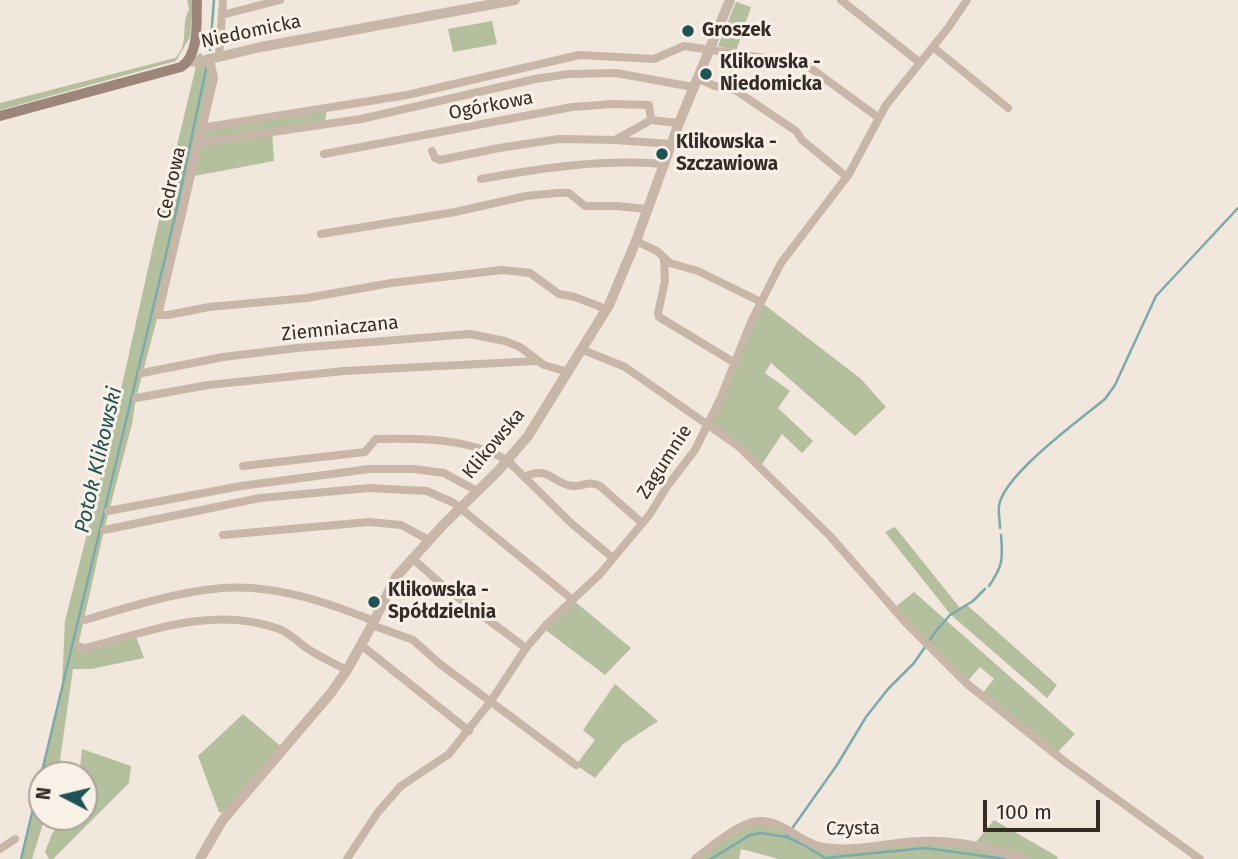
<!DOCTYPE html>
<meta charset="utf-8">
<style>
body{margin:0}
#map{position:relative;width:1238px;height:859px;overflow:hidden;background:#f1e7dc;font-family:"Fira Sans",sans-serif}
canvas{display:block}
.north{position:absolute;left:28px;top:761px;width:70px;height:70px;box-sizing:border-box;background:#f9f1e8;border:2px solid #aba29b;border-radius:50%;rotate:277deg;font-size:19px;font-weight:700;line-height:28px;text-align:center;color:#352c28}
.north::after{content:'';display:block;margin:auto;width:24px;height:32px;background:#205255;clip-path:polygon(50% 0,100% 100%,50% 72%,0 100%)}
.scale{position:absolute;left:983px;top:800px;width:117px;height:32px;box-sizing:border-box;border:4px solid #352c28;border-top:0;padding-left:9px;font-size:21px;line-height:24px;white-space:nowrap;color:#352c28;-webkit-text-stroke:5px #f9f1e8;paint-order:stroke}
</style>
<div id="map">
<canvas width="1238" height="859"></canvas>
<div class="north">N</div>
<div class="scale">100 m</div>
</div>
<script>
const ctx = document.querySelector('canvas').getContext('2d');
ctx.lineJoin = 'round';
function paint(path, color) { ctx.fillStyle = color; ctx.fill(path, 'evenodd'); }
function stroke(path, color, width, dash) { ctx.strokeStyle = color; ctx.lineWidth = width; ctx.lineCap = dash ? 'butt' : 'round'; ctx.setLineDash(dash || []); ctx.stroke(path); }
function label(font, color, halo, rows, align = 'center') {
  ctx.font = font + ' "Fira Sans",sans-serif'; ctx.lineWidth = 6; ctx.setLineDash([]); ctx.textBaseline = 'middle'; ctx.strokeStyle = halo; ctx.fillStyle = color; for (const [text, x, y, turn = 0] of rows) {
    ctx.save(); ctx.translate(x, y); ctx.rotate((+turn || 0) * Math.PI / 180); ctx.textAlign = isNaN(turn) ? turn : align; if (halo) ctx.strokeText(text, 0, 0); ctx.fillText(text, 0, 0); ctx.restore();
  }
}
const green = new Path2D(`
 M187 0H193L190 37 176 61 0 110V103L175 58C190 45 180 24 189 10Z
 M736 2 751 7 736 51 718 46Z
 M492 21 497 44 453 52 448 29Z
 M201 53 210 69 214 70 202 127 327 108 325 123 272 132 274 161 189 177 158 315 136 398 132 424 104 530 78 646 135 634 144 658 91 669H73L60 760 70 775H42V817H45L32 859H21L62 685 65 621 98 490 111 414 122 385 156 233 197 62 188 61Z
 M761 302 861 379 886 407 855 436 771 363 765 373 790 391 778 408 813 441 802 453 782 434 760 467 708 423Z
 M895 527 960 608 967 605 1057 685 1047 698 951 615 885 532Z
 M914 592 1075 734 1056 754 981 695 994 679 980 667 966 683 893 609Z
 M573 600 631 648 605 675 543 628Z
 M615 684 658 721 623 744 595 778 576 765 595 740 583 730Z
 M243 714 284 749 228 814 219 812 198 756Z
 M82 749 131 766 129 783 53 859H49L45 852 52 834 64 817H84V775H72L80 768Z
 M994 820 1058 857 1057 859H779L741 849 739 859H694L754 823 777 825 825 848 976 842Z`);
const stream = new Path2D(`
 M210 50 214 0
 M1000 528C1000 521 998 512 999 506 1003 475 1081 419 1105 399L1115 385 1156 296 1238 208
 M989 586C1003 566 1003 559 1001 535
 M786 837 802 844 825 858 925 848 1005 859
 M21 859 176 212 206 69
 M711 859 750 835 761 833 786 837 837 765 866 717 888 689 914 663 936 631 950 615 973 601 985 589`);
const minor = new Path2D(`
 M841 0 919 62
 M222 15 280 0
 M933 47 1008 108
 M219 56 223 0
 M210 59 214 78 158 315H168L209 307 307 298 391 283 502 270 530 273 559 294 575 297 606 309
 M697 78 715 86 735 90 796 131 802 140 847 177
 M201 128 407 95 579 55 654 59 684 46 805 64 879 118
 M615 140 671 144
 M198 143 361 119 535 79 569 74 616 73 693 87
 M432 151 435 158 440 160 499 148 559 139 615 140 651 120 679 123
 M324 154 572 107 613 104 649 105 651 120
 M481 179C541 168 602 159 663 164
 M321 234 455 212 526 196 557 193H569L585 206H617L647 209
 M636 241 657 251 670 263 698 271 761 302
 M664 260 665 281 658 313 659 317 735 363
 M583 350 625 367 738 446 830 536 907 624 966 683 1064 761 1200 859
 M142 373 223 357 297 348 470 334 505 341 520 347 544 365 568 372
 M136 398 208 385 344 371 537 361
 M243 466 365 452 376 439C421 438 467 438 507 460L571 523 613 558
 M524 477C549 465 552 483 572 486 583 487 588 480 600 486L642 523
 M108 511 241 486 369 469H414L444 473 477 491
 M104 530 260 498 369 488 427 491 454 503 573 600
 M223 535 369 522 401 525 429 540
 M412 558 448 590 526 648
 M85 620C128 607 176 592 222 588 275 584 326 602 374 621
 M372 625 413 640 440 664 576 765
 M361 645 469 731
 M78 646 85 648C148 632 213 605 279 629 289 633 296 640 305 647 318 656 333 663 347 670
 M0 849 15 839
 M347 859 378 812 401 786 449 754 491 701 526 648 546 625 600 574 650 514 668 485 695 450 721 397 751 322 781 263 849 174 886 105 948 28 967 0
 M695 859C710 847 740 822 759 821 784 820 801 844 824 847 855 852 889 842 920 841 955 839 993 848 1026 859`);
const tertiary = new Path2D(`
 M188 61 197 62 261 47 515 0
 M200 859 222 821 331 693 347 670 372 625 396 577 443 525 498 471 528 436 609 305 636 241 679 123 730 0`);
const secondary = new Path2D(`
 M0 116 181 67C200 55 196 21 197 0`);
const markers = [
 [688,31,7,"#205255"],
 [706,74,7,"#205255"],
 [662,154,7,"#205255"],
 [374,602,7,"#205255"]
];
const poiNames = [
 ["Groszek",702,31],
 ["Klikowska -",720,63],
 ["Niedomicka",720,85],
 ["Klikowska -",676,143],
 ["Szczawiowa",676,165],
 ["Klikowska -",388,591],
 ["Spółdzielnia",388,613]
];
const streetNames = [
 ["Niedomicka",251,32,-12],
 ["Ogórkowa",491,106,-11],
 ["Cedrowa",172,183,-77],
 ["Ziemniaczana",340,329,-6],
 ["Klikowska",494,444,-50],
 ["Zagumnie",665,462,-57],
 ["Czysta",853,829,-1]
];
const waterNames = [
 ["Potok Klikowski",99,460,-77]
];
paint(green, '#b4bf9d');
stroke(stream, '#7caaac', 2.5);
stroke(minor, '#c8b7a8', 8);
stroke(tertiary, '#c8b7a8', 10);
stroke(secondary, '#9c867a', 10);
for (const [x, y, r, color] of markers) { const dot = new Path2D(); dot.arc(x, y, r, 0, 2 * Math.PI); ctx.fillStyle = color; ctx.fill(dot); stroke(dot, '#f9f1e8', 2.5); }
label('bold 19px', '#352c28', '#f9f1e8', poiNames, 'left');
label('19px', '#352c28', '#f9f1e8', streetNames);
label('italic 21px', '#205255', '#f9f1e8', waterNames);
</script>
